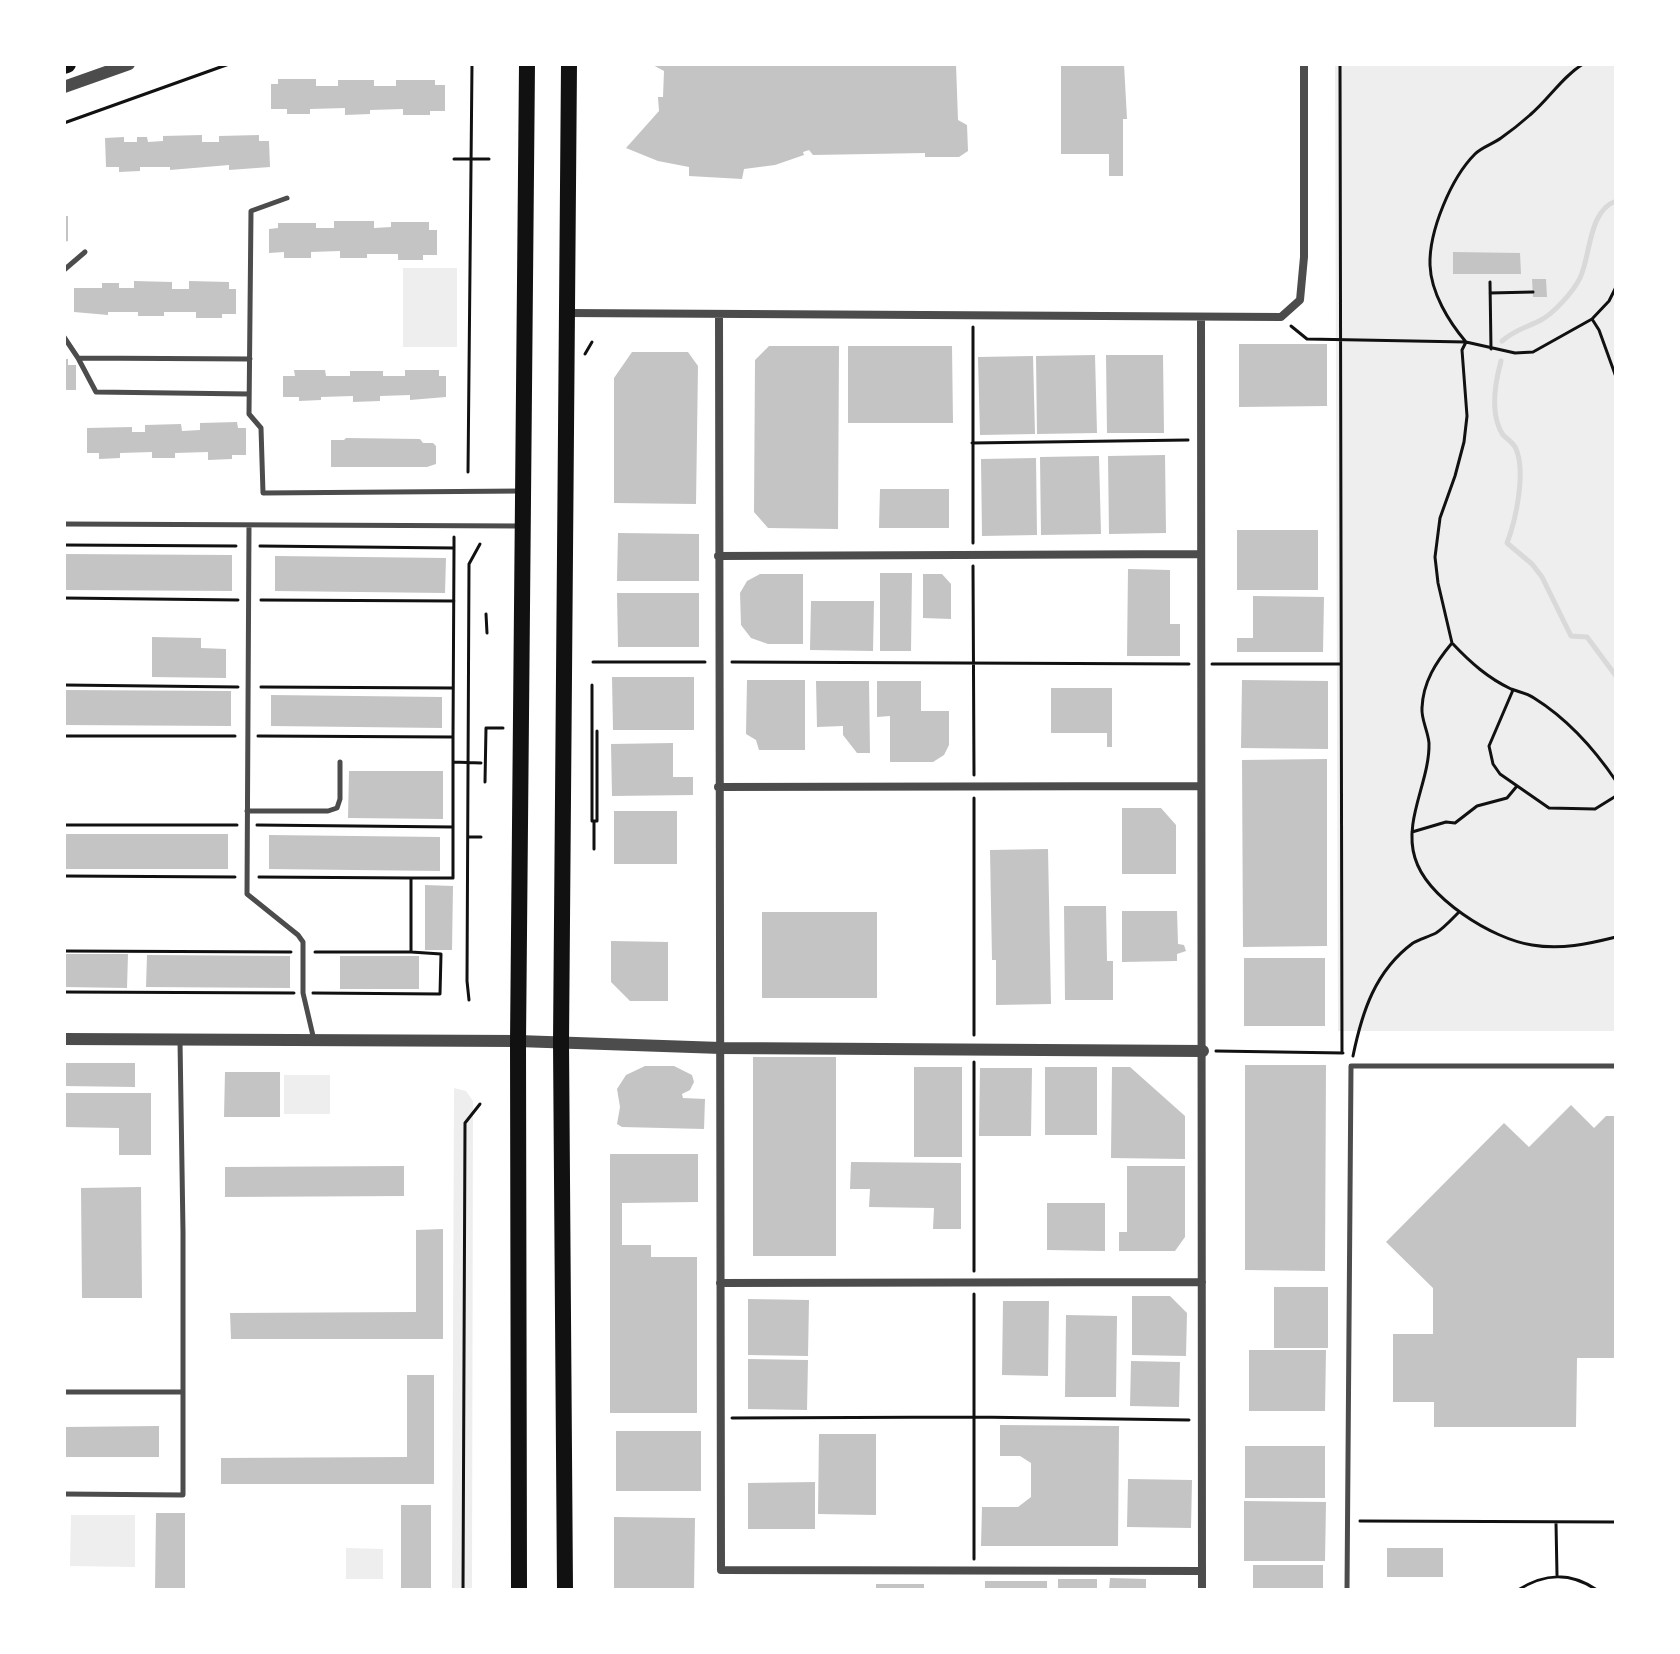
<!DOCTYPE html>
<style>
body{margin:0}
#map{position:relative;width:1680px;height:1654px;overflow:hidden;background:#fff;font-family:"Source Sans 3",sans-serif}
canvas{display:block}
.frame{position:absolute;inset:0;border:66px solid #fff;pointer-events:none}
</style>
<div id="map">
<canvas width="1680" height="1654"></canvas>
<div class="frame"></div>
</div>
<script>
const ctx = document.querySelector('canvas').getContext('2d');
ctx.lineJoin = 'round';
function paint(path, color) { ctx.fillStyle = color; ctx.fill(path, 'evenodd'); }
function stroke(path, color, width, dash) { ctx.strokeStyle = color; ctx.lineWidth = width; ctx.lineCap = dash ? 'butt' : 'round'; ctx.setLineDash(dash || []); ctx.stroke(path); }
const green = new Path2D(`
 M1335 64H1616V1031H1338Z
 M403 268H457V347H403Z
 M284 1075H330V1114H284Z
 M454 1088 466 1091 473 1101 472 1590H452Z
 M71 1515H135V1567L70 1566Z
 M346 1548 383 1549V1579H346Z`);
const stream = new Path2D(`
 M1502 341C1516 329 1526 328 1541 320 1554 313 1573 292 1580 278 1591 255 1588 211 1616 201
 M1501 361C1495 383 1489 414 1503 435 1507 439 1514 443 1516 449 1526 472 1516 520 1507 543L1532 564 1542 577 1571 636 1587 637 1616 676`);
const building = new Path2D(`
 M651 64H956L958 120 967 125 968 151 959 157H925V153L813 155 809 150 803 152 804 155 775 165 744 169 742 179 689 176V167L658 161 626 148 659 111 658 97H663L664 71Z
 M1061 64H1124L1127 119H1123V176H1109V154H1061Z
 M278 79H316V86H338V80H374V86H396V80H435V85H445V111H430V115H403V109L370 110V114L345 115V108L310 109V114H287V109H271V84H278Z
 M202 135V142H219V136L259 135V141H269L270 167 229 170V165L170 170V167H140V171L119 172V167H106L105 138 124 137V142H137V137H147L148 142 163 141V136Z
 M64 216H68V241L64 242Z
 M334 221H374V228L391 227V222H429V230H437V255H423V260H398V254H367V258H340V251L311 252V258H284V252L269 253V229L278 228V223H316V228H334Z
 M1453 252 1520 253 1521 274H1453Z
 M1532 279H1546L1547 297H1533Z
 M134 281 172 282V289H189V281L229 282V289H236V314H222V318H196V312H164V316H138V312H108V315L74 312V288H102V283H119V288H134Z
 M1239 344H1327V406L1239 407Z
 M769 346H839L838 529 768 528 754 512 755 360Z
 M848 346H952L953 423H848Z
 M632 352H688L698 366 696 504 614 503V378Z
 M1095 355 1097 433 1037 434 1036 356Z
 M1106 355H1163L1164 433H1107Z
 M1033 356 1035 434 980 435 978 357Z
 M64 359H68V365H76V390H64Z
 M294 370H325L326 376H350V371H383V376H405V370H439V376H446V397L410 400V395L380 396V401L353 402V396L321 397V400L299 401V397H283V376H295Z
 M237 422 238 428H246V455H232V459L208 460V452L175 453V458H152V452L120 453V458L99 459V453H87V428L132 427V432H145V425L181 424 182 431 200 430V423Z
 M346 438 420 439 423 443H433L436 446V464L427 467H331V440H344Z
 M1165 455 1166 533 1109 534 1108 456Z
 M1099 456 1101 534 1041 535 1040 457Z
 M1036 458 1037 535 982 536 981 459Z
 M880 489H949V528H879Z
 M1237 530H1318V590H1237Z
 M618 533 699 534V581H617Z
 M64 554 232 555V591L64 590Z
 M275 556 446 558 445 593 275 591Z
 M1128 569 1170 570V624H1180V656H1127Z
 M880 573H912L911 651H880Z
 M760 574H803V644H768L751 638 741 625 740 593 747 581Z
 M923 574H942L951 584V619L923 618Z
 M617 593H699V647H618Z
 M1253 596 1324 597 1323 652H1237V638H1253Z
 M811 601H874L873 651 810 650Z
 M152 637 201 638V648L226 649V678L152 677Z
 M612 677H694V730H613Z
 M747 680H805V750H759L756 740 746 734Z
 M1242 680 1328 681V749L1241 748Z
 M816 681H869L870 753H857L843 735V726L817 727Z
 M877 681H921V711H949V745L944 755 933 762H890V716L877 717Z
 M1051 688H1112V747H1107V733H1051Z
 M64 690 231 691V726L64 725Z
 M271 695 442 697V728L271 726Z
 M673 743V777H693V795L612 796 611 744Z
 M1327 759V946L1243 947 1242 760Z
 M349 771H443V819L348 818Z
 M1122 808H1161L1176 825V874H1122Z
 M614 811H677V864H614Z
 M64 834H228V869H64Z
 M269 835 440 837V871L269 869Z
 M1048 849 1051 1004 996 1005V960H992L990 850Z
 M425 885 453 886 452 950H425Z
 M1064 906H1106L1107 961H1113V1000H1065Z
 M1122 911H1177L1178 944 1184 945 1186 951 1177 954V961L1122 962Z
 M762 912H877V998H762Z
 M611 941 668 942V1001H630L611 982Z
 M64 954H128L127 988 64 987Z
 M147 955 290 956V988L146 987Z
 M340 956H419V989H340Z
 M1244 958H1325V1026H1244Z
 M753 1057H836V1256H753Z
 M64 1063H135V1087L64 1086Z
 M1245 1065H1326L1325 1271 1245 1270Z
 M645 1066H674L692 1075 694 1082 690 1090 682 1094 683 1098 705 1099 704 1129 622 1127 617 1124 620 1107 617 1089 626 1075Z
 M914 1067H962V1157H914Z
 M1045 1067H1097V1135H1045Z
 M1112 1067H1130L1185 1116V1159L1111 1158Z
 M980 1068H1032L1031 1136H979Z
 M225 1072H280V1117H224Z
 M64 1093H151V1155H119V1128L64 1127Z
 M1571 1105 1594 1128 1606 1116H1616V1358H1577L1576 1427H1434V1402H1393V1334H1433V1288L1386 1242 1504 1123 1529 1147Z
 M610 1154H698V1202L622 1203V1245H651V1257H697V1413H610Z
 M851 1162 961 1163V1229H933L934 1208 869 1207 870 1189H850Z
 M404 1166V1196L225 1197V1167Z
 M1127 1166H1185V1237L1175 1251H1119V1232H1127Z
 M141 1187 142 1298H82L81 1188Z
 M1047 1203H1105V1251L1047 1250Z
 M443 1229V1339H231L230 1313 416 1312V1230Z
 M1274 1287H1328V1348H1274Z
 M1132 1296H1170L1187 1313 1186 1356 1132 1355Z
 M748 1299 809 1300 808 1356 748 1355Z
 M1003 1301H1049L1048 1376 1002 1375Z
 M1066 1315 1117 1316 1116 1397H1065Z
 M1249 1350H1326L1325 1411H1249Z
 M748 1359 808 1360 807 1410 748 1409Z
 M1131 1361 1180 1362 1179 1407 1130 1406Z
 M407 1375H434V1484H221V1458L407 1457Z
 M1000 1425 1119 1426 1118 1546H981L982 1507H1018L1031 1497V1463L1020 1456H1000Z
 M159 1426V1457H64V1427Z
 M616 1431H701V1491H616Z
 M819 1434H876V1515L818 1514Z
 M1245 1446H1325V1498H1245Z
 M1128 1479 1192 1480 1191 1528 1127 1527Z
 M815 1482V1529H748V1483Z
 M1244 1501 1326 1502 1325 1561H1244Z
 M401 1505H431V1590H401Z
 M156 1513H185V1590H155Z
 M614 1517 695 1518 694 1590H614Z
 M1387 1548H1443V1577H1387Z
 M1253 1565H1323V1590H1253Z
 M1110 1578 1146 1579V1590H1109Z
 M1058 1579H1097V1590H1058Z
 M985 1581H1047V1590H985Z
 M876 1584H924V1590H876Z`);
const path = new Path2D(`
 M1340 64 1342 1051
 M1583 64C1562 77 1549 99 1530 115 1521 123 1511 131 1501 138 1493 144 1482 147 1475 154 1451 178 1429 231 1430 265 1431 293 1449 322 1466 342L1462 350 1467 416 1464 442 1455 476 1440 518 1435 557 1438 583 1452 643C1436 662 1423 682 1422 708 1421 719 1428 731 1429 743 1430 781 1403 820 1415 858 1427 898 1492 939 1532 945 1561 950 1588 944 1616 937
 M64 123 229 64
 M454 159H489
 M1490 282 1491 349
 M1490 293 1533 292
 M1592 319 1599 330 1616 377
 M1291 326 1307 339 1466 342 1515 353 1533 352 1592 319 1609 301 1616 287
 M585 354 592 342
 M972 443 1188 440
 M468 472 472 64
 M973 543V327
 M64 545 236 546
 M260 546 454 548V537
 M973 566 974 775
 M64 598 238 600
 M261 600 454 601
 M486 614 487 633
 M1453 644C1471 663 1488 678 1511 689 1519 692 1527 693 1534 698 1566 718 1595 750 1616 781
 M593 662H705
 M732 662 1189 664
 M1212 664H1341
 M64 685 238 687
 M592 685V821H597V731
 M261 687 453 688
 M1513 690 1489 746 1493 764 1500 774 1549 808 1595 809 1616 796
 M64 736H235
 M258 736 453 737 454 548
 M453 762 481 763
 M485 782 486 728H503
 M974 798V1035
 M594 821V849
 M64 825H237
 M257 825 453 827
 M1412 832 1446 822 1455 823 1477 806 1507 798 1517 786
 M469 837H481
 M64 876 235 877
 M259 877 411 878
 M64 951 291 952
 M315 952H411
 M64 992 294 993
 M313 993 440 994 441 954 411 952V878H453V737
 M469 1000 467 981 469 564 480 544
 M1216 1051 1343 1053
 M1353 1056C1362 1012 1375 971 1413 943 1420 939 1428 937 1436 933 1444 928 1452 919 1459 912
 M974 1062V1271
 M974 1294V1559
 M732 1418 974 1417 1189 1420
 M1360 1521 1616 1522
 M1556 1523 1557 1575
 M463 1590 465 1123 480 1104
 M1518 1590C1545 1573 1570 1572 1597 1590`);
const service = new Path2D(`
 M287 198 251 211 249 414 261 428 263 493 522 491
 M64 270 85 252
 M64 337 78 358
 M249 394 96 392 78 358 250 359
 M64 524 519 526
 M249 525 247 894 298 935 303 942V993L314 1040
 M247 811H328L337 808 340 799V762
 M64 1392H183
 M64 1494 183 1495V1232L180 1041
 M1347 1590 1351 1066H1616`);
const minor = new Path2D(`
 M567 313 1281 317 1300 300 1304 257V64
 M719 314 721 1570 1202 1571
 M1201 317 1202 1590
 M718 556 1201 554
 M718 787 1201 786
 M720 1283 1202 1282`);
const tertiary = new Path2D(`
 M64 87 129 64
 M64 1039 518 1041 721 1048 1203 1051`);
const primary = new Path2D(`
 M519 1590 518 1041 527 64
 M565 1590 561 1042 569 64`);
const trunk = new Path2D(`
 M64 65 67 64`);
paint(green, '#eee');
stroke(stream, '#d9d9d9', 5);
paint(building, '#c4c4c4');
stroke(path, '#111', 3);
stroke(service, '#4c4c4c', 5);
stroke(minor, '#4c4c4c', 8);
stroke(tertiary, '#4c4c4c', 12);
stroke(primary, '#111', 16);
stroke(trunk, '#111', 18);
</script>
